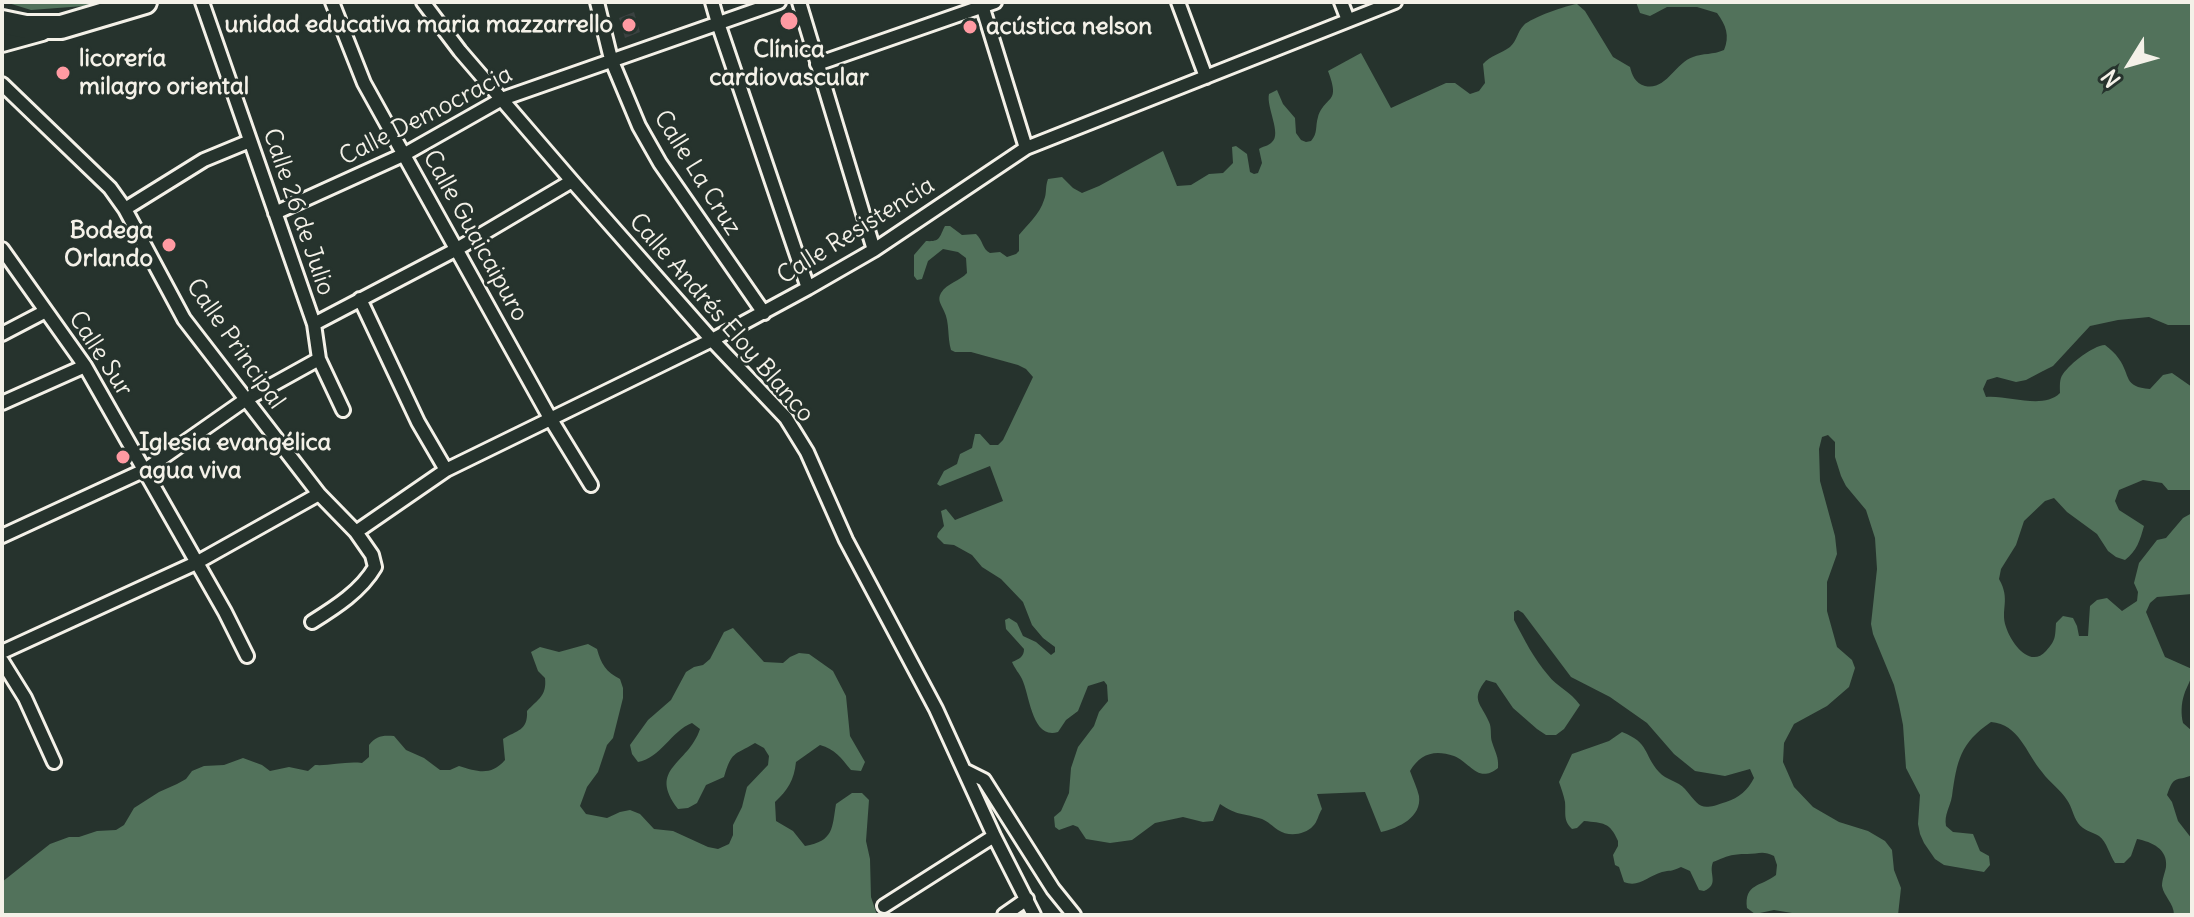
<!DOCTYPE html>
<meta charset="utf-8">
<style>
body{margin:0}
#map{position:relative;width:2194px;height:917px;overflow:hidden;background:#26332d;font-family:Delius,sans-serif}
canvas{display:block}
.frame{position:absolute;inset:0;border:4px solid #f4f1e8;pointer-events:none}
.north{position:absolute;left:2090px;top:24px;width:80px;height:80px;-webkit-text-stroke:6px #26332d;paint-order:stroke;rotate:233deg;font-size:22px;font-weight:700;line-height:32px;text-align:center;color:#f4f1e8}
.north::after{content:'';display:block;margin:auto;width:28px;height:36px;background:#f4f1e8;clip-path:polygon(50% 0,100% 100%,50% 72%,0 100%)}
</style>
<div id="map">
<canvas width="2194" height="917"></canvas>
<div class="frame"></div>
<div class="north">N</div>
</div>
<script>
const ctx = document.querySelector('canvas').getContext('2d');
ctx.lineJoin = 'round';
function paint(path, color) { ctx.fillStyle = color; ctx.fill(path, 'evenodd'); }
function stroke(path, color, width, dash) { ctx.strokeStyle = color; ctx.lineWidth = width; ctx.lineCap = dash ? 'butt' : 'round'; ctx.setLineDash(dash || []); ctx.stroke(path); }
function label(font, color, halo, rows, align = 'center') {
  ctx.font = font + ' Delius,sans-serif'; ctx.lineWidth = 6; ctx.setLineDash([]); ctx.textBaseline = 'middle'; ctx.strokeStyle = halo; ctx.fillStyle = color; for (const [text, x, y, turn = 0] of rows) {
    ctx.save(); ctx.translate(x, y); ctx.rotate((+turn || 0) * Math.PI / 180); ctx.textAlign = isNaN(turn) ? turn : align; if (halo) ctx.strokeText(text, 0, 0); ctx.fillText(text, 0, 0); ctx.restore();
  }
}
const built = new Path2D(`
 M634 12 640 32 625 38 619 18Z`);
const green = new Path2D(`
 M5 2H99L84 6 31 10Z
 M1636 2H2192V325H2168L2149 317 2118 320 2090 326 2053 366 2043 371 2026 380 2016 382 1997 377 1987 380 1983 389 1986 397C2009 395 2043 410 2060 393 2060 387 2059 379 2063 374 2071 363 2092 346 2105 345 2110 349 2115 353 2119 359 2131 376 2123 387 2150 389L2163 375 2172 373 2192 387V490H2168L2162 483 2143 480 2119 490 2115 501 2119 510 2144 526C2140 540 2137 551 2125 560L2116 557 2108 551 2097 534 2067 512 2054 498 2045 501 2024 521 2016 545 2001 569 1999 579C2011 600 2000 609 2006 627 2011 643 2030 669 2046 651 2056 640 2055 637 2056 623L2063 616 2073 618 2077 626 2079 636H2088L2090 606 2097 600 2107 598 2122 611 2137 601 2138 592 2134 583 2139 563 2157 540 2166 538 2183 518 2192 513V594L2157 597 2150 603 2146 612 2165 657 2192 669C2192 681 2187 685 2184 695 2181 704 2181 715 2183 723L2192 731V775C2176 782 2174 774 2167 795L2172 802 2178 821 2192 839V915H2174C2174 903 2164 897 2162 886 2162 879 2165 873 2166 867 2168 849 2152 842 2137 839L2131 856 2124 863H2115C2109 854 2107 842 2099 836 2092 832 2083 830 2078 823 2073 816 2072 807 2067 800 2060 789 2050 783 2042 772 2026 753 2019 724 1991 722 1960 743 1957 761 1952 796 1950 808 1944 814 1946 826L1953 832 1973 834 1980 851 1989 856 1990 865 1984 872 1944 865 1935 859 1924 843 1920 834 1918 824 1920 795 1906 768 1903 725 1899 705 1894 685 1873 634 1871 624 1877 569 1875 538 1866 510 1846 486 1841 476 1835 457V442L1828 435 1822 437 1819 449 1820 481 1835 536 1837 554 1827 582V611L1837 647 1852 660 1855 668 1849 687 1827 706 1794 724 1784 743 1783 762 1794 787 1813 807 1839 822 1868 831 1885 841 1892 850 1894 870 1901 888 1898 915H1804L1774 910 1755 914 1747 908C1744 883 1761 887 1776 875L1777 865 1774 856C1763 850 1758 854 1747 854 1731 854 1728 856 1713 862 1708 874 1720 884 1704 891L1699 890 1690 871 1681 867C1671 872 1670 870 1662 872 1648 876 1639 888 1624 882L1619 867 1615 865 1613 855 1618 846V841C1610 822 1603 823 1584 821L1577 828 1572 829C1563 820 1566 814 1565 802 1564 796 1561 788 1559 782L1572 754 1609 741 1622 732C1650 743 1643 754 1659 772 1666 780 1678 781 1685 789 1701 808 1700 811 1726 802 1739 798 1748 790 1754 778L1750 769 1725 776 1695 771 1674 754 1647 723 1610 697 1571 677 1523 613 1518 610 1514 612V620C1524 639 1534 659 1548 675 1557 687 1570 691 1580 705L1564 729 1556 735H1546L1537 729 1513 708 1496 683 1486 680C1470 700 1481 703 1489 722 1492 728 1490 736 1492 742 1495 752 1499 757 1498 768 1478 784 1471 763 1454 756 1434 749 1420 754 1410 771 1413 779 1417 788 1419 796 1422 817 1399 828 1381 832L1365 792 1317 794 1322 809C1319 813 1317 823 1313 826 1305 835 1288 837 1278 830 1272 826 1269 822 1262 819 1244 813 1237 816 1220 804L1213 821 1203 822 1183 817 1155 823 1132 840 1110 843 1086 839 1078 827 1073 825 1059 830 1055 827 1054 817 1061 811 1069 793 1071 768 1078 747 1094 726 1099 712 1108 701 1107 685 1104 681 1088 686 1078 711 1066 720 1058 732C1032 740 1030 696 1022 679 1019 673 1015 669 1012 662 1019 659 1024 657 1024 649L1006 629 1005 620 1009 618 1017 623 1023 636 1036 642 1051 655 1055 652V647L1043 638 1032 625 1023 602 1001 579 982 567 972 555 954 545 944 544 937 537 938 533 944 526 941 511 946 509 955 520 1003 501 990 466 940 486 937 484 944 471 957 464 960 454 972 448 975 434H980L990 445H998L1003 440 1033 377 1026 369 1018 365 971 352H955L951 350C947 337 950 323 944 311 941 304 937 300 941 293 947 283 960 281 967 273L966 258 958 252 943 249 928 261 922 279 917 280 914 276V255L926 241C941 242 939 237 945 226H950L962 235 976 234C983 240 982 249 990 253L1000 252 1007 257 1016 254 1019 251V235C1027 225 1040 214 1044 200 1047 193 1045 187 1048 179L1062 177 1073 188 1082 193 1099 186 1163 151 1177 186 1191 185 1209 174 1223 173 1233 163 1232 147 1236 146 1247 154 1250 172 1254 174 1258 173 1262 163 1259 149C1263 146 1269 146 1272 142 1282 134 1266 107 1269 94L1277 90 1283 104 1295 118 1296 133 1301 140 1306 142 1311 141C1318 133 1315 127 1318 117 1326 94 1341 105 1328 71L1361 53 1391 108 1446 83H1455L1470 94 1479 91 1485 83 1483 64C1491 55 1501 54 1510 47 1517 41 1517 32 1524 25 1531 18 1567 5 1577 4L1585 11 1613 57 1630 67C1632 75 1635 83 1645 86 1666 91 1675 63 1693 57 1703 53 1713 55 1724 50 1730 36 1726 25 1717 13L1697 7H1667L1650 16 1640 13Z
 M733 628 764 662 783 663 790 657 799 653 809 654 833 671 846 696 850 736 865 762 861 771 851 770C841 758 835 749 820 745L796 762C794 780 788 790 775 802L776 821 793 831 805 846C834 841 832 828 836 804L852 793H862L869 800 866 841 870 859 871 897 877 915H2V882L50 844 69 837H79L97 831 116 830 124 825 134 808 159 792 177 784 186 779 192 771 204 766 224 765 243 758 262 765 270 771 289 767 308 771 315 765C330 766 346 761 362 763L369 757V745C376 736 382 735 394 736L406 750 424 758 440 770H450L459 766C478 772 491 776 505 760L503 739C517 730 528 731 527 711 538 699 547 696 545 678L538 671 531 652 540 647 559 652 588 644 597 649C601 664 606 672 620 679L623 688V698L613 738 607 745 598 772 587 787 580 806 586 814 607 818 620 812 630 810 640 814 654 829 673 831 708 847 718 849 729 844 733 835V825L742 807 747 787 768 765 769 756 764 748 755 743C733 756 732 751 724 777L706 785 697 803 688 808 678 809C647 768 688 765 700 729L692 723C671 731 661 758 638 762L632 754 630 745 648 720 671 700 686 672 694 667 703 665 710 659 724 632Z`);
const street = new Path2D(`
 M332 2 364 83 550 418 591 485
 M423 2 460 51 572 181 712 340 786 418 807 452 846 540 936 709 994 836 1034 915
 M597 2 611 59 639 126 660 163 764 313
 M712 2 718 23 808 288
 M799 2 874 250
 M981 2 1026 148
 M1178 2 1206 77
 M1341 2 1348 20
 M817 64 995 2
 M2 84 110 188 125 209 184 319 319 494 356 532 372 555 375 567C361 591 336 607 312 622
 M125 209 204 160 250 141
 M275 213 405 154 502 99 779 2
 M2 249 85 366 225 612 247 656
 M360 299 418 422 446 470
 M314 324 457 249 572 181
 M2 334 46 311
 M319 359 343 410
 M2 403 85 366
 M356 532 446 470 712 340 808 288 874 250 1026 148 1395 2
 M2 536 145 470 245 400 319 359 314 324 202 2
 M2 652 196 563 319 494
 M2 661 25 698 54 762
 M964 770 984 780 1053 889 1074 915
 M884 906 994 836
 M1004 915 1027 899`);
const secondary = new Path2D(`
 M2 42 42 31`);
const highway = new Path2D(`
 M2 22 26 27H61L145 2`);
const markers = [
 [789,21,10,"#ff9aa2"],
 [629,25,8,"#ff9aa2"],
 [970,27,8,"#ff9aa2"],
 [63,73,8,"#ff9aa2"],
 [169,245,8,"#ff9aa2"],
 [123,457,8,"#ff9aa2"]
];
const poiNames = [
 ["unidad educativa maria mazzarrello",613,25,"right"],
 ["acústica nelson",986,27],
 ["Clínica",789,50,"center"],
 ["cardiovascular",789,78,"center"],
 ["licorería",79,59],
 ["milagro oriental",79,87],
 ["Bodega",153,231,"right"],
 ["Orlando",153,259,"right"],
 ["Iglesia evangélica",139,443],
 ["agua viva",139,471]
];
const streetNames = [
 ["Calle Democracia",426,116,-27],
 ["Calle La Cruz",697,173,58],
 ["Calle 26 de Julio",298,212,71],
 ["Calle Resistencia",856,231,-32],
 ["Calle Guaicaipuro",475,236,61],
 ["Calle Andrés Eloy Blanco",721,318,49],
 ["Calle Principal",235,344,55],
 ["Calle Sur",100,354,57]
];
paint(built, '#3b4241');
paint(green, '#52725b');
stroke(street, '#f4f1e8', 18);
stroke(secondary, '#f4f1e8', 24);
stroke(highway, '#f4f1e8', 28);
stroke(street, '#26332d', 12);
stroke(secondary, '#26332d', 18);
stroke(highway, '#26332d', 22);
for (const [x, y, r, color] of markers) { const dot = new Path2D(); dot.arc(x, y, r, 0, 2 * Math.PI); ctx.fillStyle = color; ctx.fill(dot); stroke(dot, '#26332d', 3); }
label('bold 24px', '#f4f1e8', '#26332d', poiNames, 'left');
label('24px', '#f4f1e8', '#26332d', streetNames);
</script>
